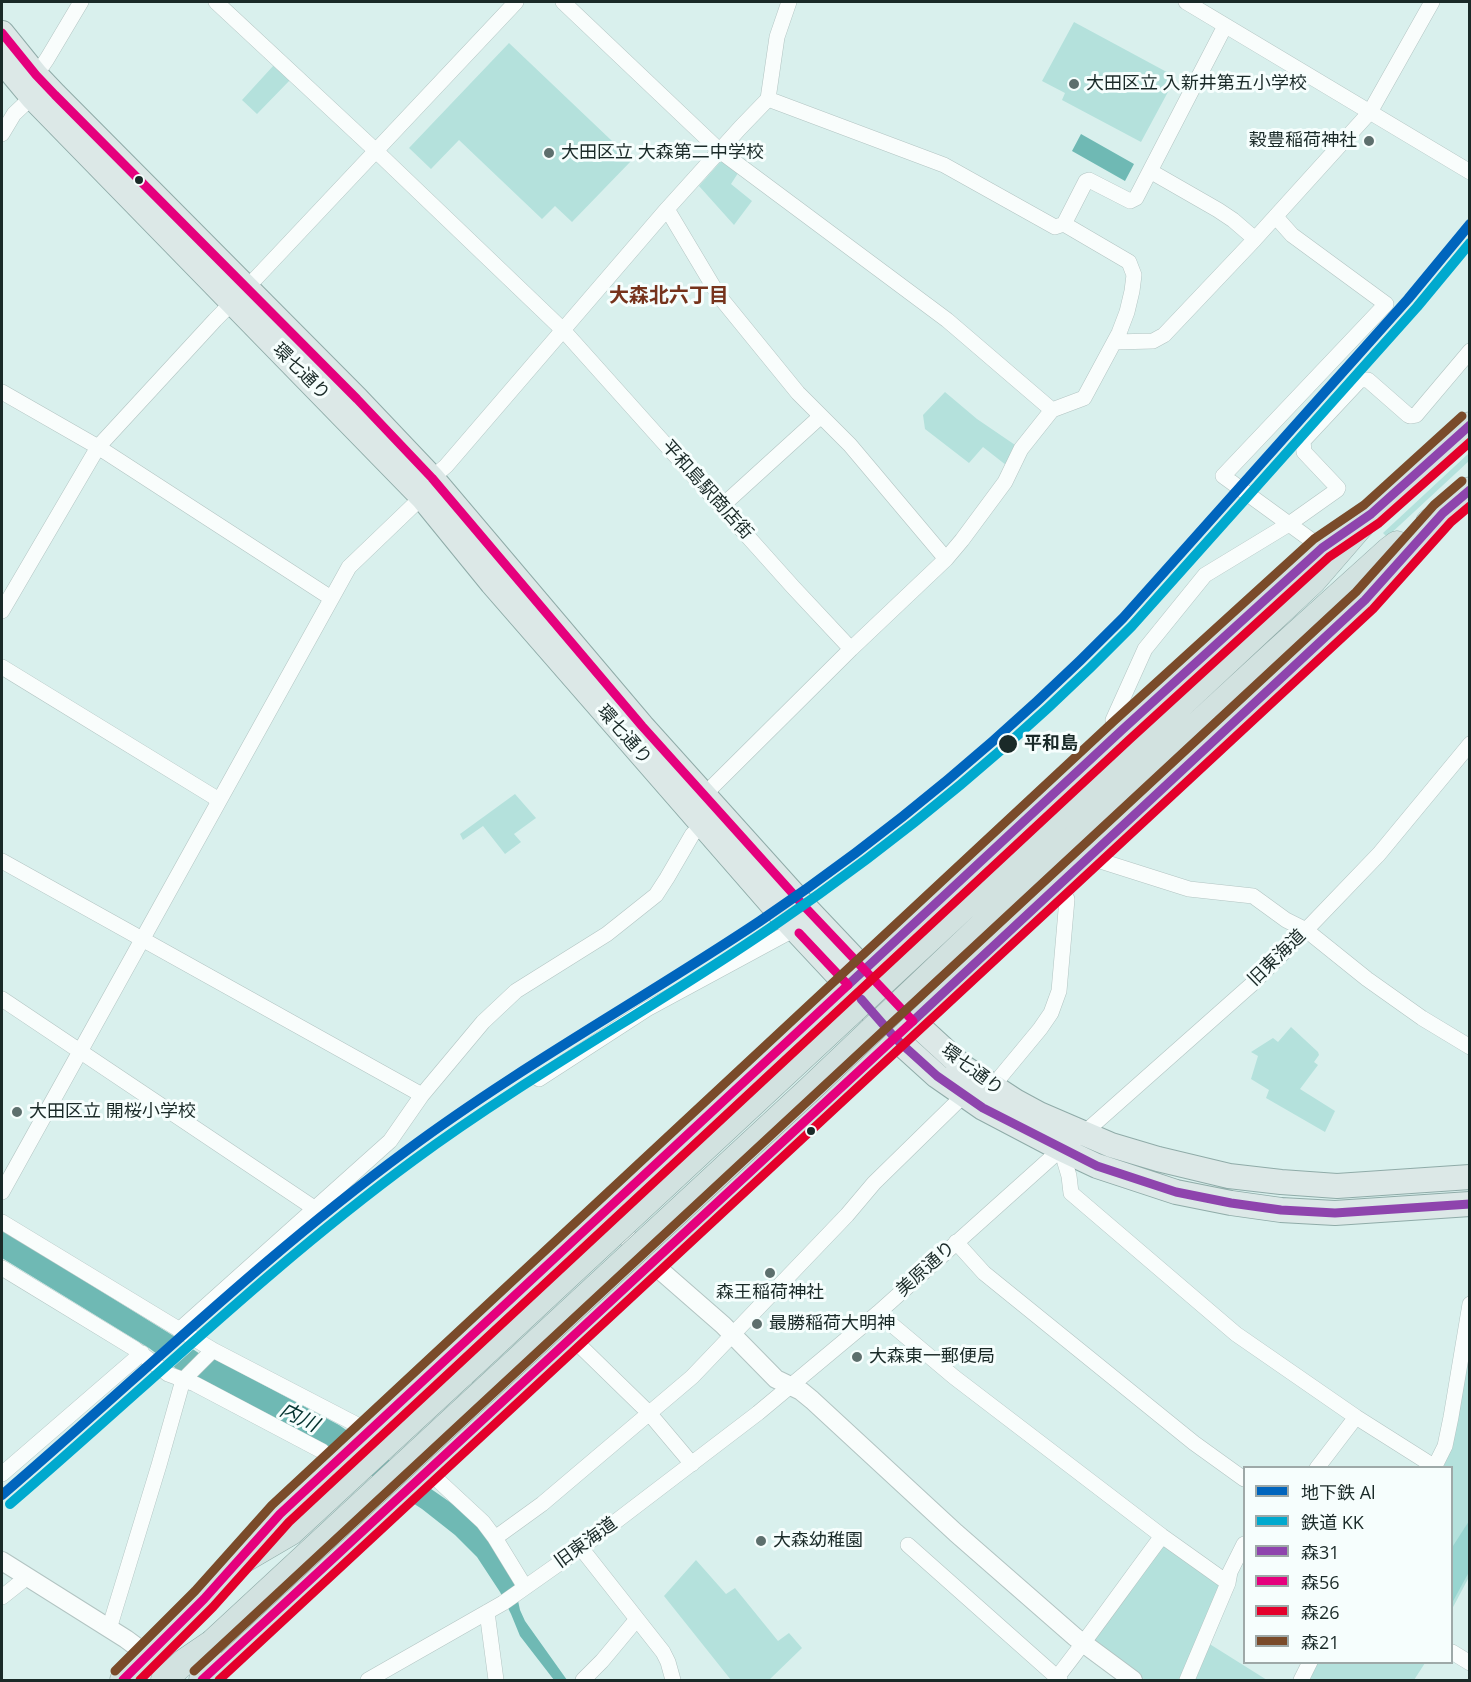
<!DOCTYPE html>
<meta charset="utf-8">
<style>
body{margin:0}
#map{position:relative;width:1471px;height:1682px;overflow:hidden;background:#d9f0ed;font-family:"Open Sans","Noto Sans JP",sans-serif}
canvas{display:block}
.frame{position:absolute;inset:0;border:3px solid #1a2a28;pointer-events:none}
.legend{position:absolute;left:1243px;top:1466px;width:210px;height:198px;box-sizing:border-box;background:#f6fefd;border:2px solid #9ea9a8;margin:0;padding:8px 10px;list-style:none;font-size:18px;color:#1a2a28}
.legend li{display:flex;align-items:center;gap:12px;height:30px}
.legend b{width:30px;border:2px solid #9ea9a8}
</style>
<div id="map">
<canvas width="1471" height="1682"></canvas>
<div class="frame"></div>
<ul class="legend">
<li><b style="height:8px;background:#0065bd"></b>地下鉄 Al</li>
<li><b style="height:8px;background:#00a9ce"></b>鉄道 KK</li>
<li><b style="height:8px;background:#8e44ad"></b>森31</li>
<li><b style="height:8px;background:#e5007d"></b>森56</li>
<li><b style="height:8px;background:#e4002b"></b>森26</li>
<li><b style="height:8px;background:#7a4b2a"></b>森21</li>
</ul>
</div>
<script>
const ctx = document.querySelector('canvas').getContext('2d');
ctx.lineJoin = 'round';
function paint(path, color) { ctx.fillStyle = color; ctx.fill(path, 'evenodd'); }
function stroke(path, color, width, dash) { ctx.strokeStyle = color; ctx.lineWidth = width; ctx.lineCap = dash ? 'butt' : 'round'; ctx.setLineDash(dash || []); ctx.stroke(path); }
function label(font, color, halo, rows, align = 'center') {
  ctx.font = font + ' "Open Sans","Noto Sans JP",sans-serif'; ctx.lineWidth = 6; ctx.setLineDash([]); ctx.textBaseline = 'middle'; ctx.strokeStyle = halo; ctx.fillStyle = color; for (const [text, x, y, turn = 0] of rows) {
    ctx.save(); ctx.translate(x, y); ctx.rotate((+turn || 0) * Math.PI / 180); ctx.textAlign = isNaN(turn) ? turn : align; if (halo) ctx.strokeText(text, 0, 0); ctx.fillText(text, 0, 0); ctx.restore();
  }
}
const green = new Path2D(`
 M1074 22 1176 77 1141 142 1062 100 1065 93 1042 81Z
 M509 43 632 160 572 222 555 206 542 219 459 140 431 169 409 148Z
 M274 65 290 80 257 114 242 100Z
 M723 159 740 170 731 184 752 201 734 225 699 186Z
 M945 392 977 419 1021 449 1011 469 983 447 969 463 925 429 923 415Z
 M1469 453V461L1387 537 1383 533Z
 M515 794 536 818 514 834 521 842 505 854 483 826 463 840 460 834Z
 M1291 1027 1318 1052 1319 1055 1314 1062 1318 1065 1300 1089 1335 1111 1325 1132 1266 1098 1269 1090 1251 1079 1258 1056 1251 1052 1273 1038 1278 1042Z
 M1469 1313V1577L1452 1609V1468H1438Z
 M1164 1541 1222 1582 1188 1666 1178 1680H1145L1092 1642Z
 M696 1560 726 1594 735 1588 778 1641 789 1633 802 1648 769 1680H731L664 1596Z
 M1208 1643 1267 1680H1195Z
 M1314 1663H1425L1414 1680H1305Z`);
const forest = new Path2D(`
 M1469 1521V1572L1452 1603V1556L1453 1546Z`);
const water = new Path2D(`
 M1081 134 1134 164 1125 181 1072 151Z
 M2 1230 172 1335 200 1354H206L339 1425 457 1507 486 1535 514 1582 520 1610 525 1621 567 1680H554L520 1636 511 1614 500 1592 477 1557 455 1535 422 1509 324 1445 178 1370 149 1348 2 1258Z`);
const pier = new Path2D(`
 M177 1334 196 1347 171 1369 153 1355Z`);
const minor = new Path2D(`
 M216 2 375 150 563 330 793 587 851 649
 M563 2 720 151 947 320 1052 410
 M1186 2 1470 172
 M36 75 47 59 81 2
 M2 134 14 114 32 97
 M1150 171 1218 210 1233 220 1255 239
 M667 209 719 296 798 393 850 445 946 559
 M1064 224 1086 181 1089 180 1130 201 1136 198 1225 26
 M1115 342 1153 341 1164 335 1255 239 1370 112 1432 2
 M2 392 98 447 331 598
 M722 506 821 416
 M1322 548 1289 524 1337 490 1338 488 1304 452 1303 441 1360 380H1368L1408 415 1410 416 1416 415 1470 351
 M2 611 98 447 215 320 258 276 516 2
 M2 667 219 800
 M1122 730 1113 720 1145 649 1205 575 1289 524 1223 476 1386 304 1292 235 1276 217
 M704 795 851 649 946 559 962 540 1005 482 1021 449 1052 410 1084 398 1119 333 1127 312 1132 291 1134 275 1129 262 1064 224 1055 227 944 165 768 99
 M1088 857 1189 889 1253 896 1286 920 1306 930 1367 979 1422 1018 1470 1047
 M2 861 422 1095
 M2 999 314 1208
 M539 1079 647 1009 795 929
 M992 1087 1040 1029 1051 1013 1059 991 1067 899 1056 887
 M1061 1149 1069 1176 1071 1193 1236 1334 1356 1417 1435 1467
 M2 1192 349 567 422 497 432 478 446 466 667 209 740 128 768 99 777 37 789 2
 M2 1222 213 1350 369 1431
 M956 1242 984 1273 1194 1443 1244 1479
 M2 1268 135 1349 168 1374 195 1384 322 1451 334 1463
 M878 1313 954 1377 1162 1536 1228 1583 1187 1680
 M179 1330 390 1141 422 1095 483 1022 516 991 607 934 656 895 667 878 692 835 702 824
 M572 1338 649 1413 692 1464
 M1317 1468 1356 1417
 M1434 1468 1445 1446 1451 1417 1470 1304
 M428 1471 483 1522 495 1538 525 1587
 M2 1474 142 1353
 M495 1538 542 1504 692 1377 847 1215 874 1183 964 1095
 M908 1545 1060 1680
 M581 1548 663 1652 668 1662 673 1680
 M1228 1583 1230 1572 1244 1544
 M2 1597 26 1578
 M487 1612 496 1680
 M109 1629 159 1465 183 1380 213 1350
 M1452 1652 1470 1663
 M368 1680 503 1603 581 1548 758 1413 878 1313 1061 1149 1084 1133 1251 985 1306 930 1379 854 1470 744
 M583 1680 602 1661 637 1619
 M1055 1680C1092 1633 1126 1584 1162 1536
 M1301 1680 1310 1662`);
const tertiary = new Path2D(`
 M611 1221 652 1263 723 1325 776 1379 801 1391 812 1400 956 1533 1075 1637 1133 1680
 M2 1561 126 1639 149 1656`);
const primary = new Path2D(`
 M2 33 36 75 55 95 357 399 432 478 642 726 804 906 913 1021 963 1067 1015 1101 1039 1114 1111 1145 1158 1159 1229 1176 1281 1182 1337 1186 1470 1177
 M2 61 32 97 422 497 492 583 776 909 875 1015 895 1038 937 1076 983 1108 1061 1149 1097 1166 1176 1192 1231 1203 1281 1210 1335 1213 1470 1204`);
const trunk = new Path2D(`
 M1429 522 1443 513 1470 490
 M1054 823 1313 581 1371 514 1470 425
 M1071 841 1274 654 1389 550 1397 544
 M238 1563 280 1514 662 1159 865 969 1122 730 1322 548 1371 514
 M123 1680 149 1656 238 1563 291 1532 463 1373
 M164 1680 184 1662 212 1643
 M202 1680 1365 600 1443 513`);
const trunkBridge = new Path2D(`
 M463 1373 1054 823
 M212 1643 809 1090 1071 841`);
const bus1 = new Path2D(`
 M848 985 1122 730 1322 548 1371 514 1470 425
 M861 999 895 1038 937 1076 983 1108 1097 1166 1176 1192 1231 1203 1281 1210 1335 1213 1470 1204
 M913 1021 1365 600 1443 513 1470 490`);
const bus2 = new Path2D(`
 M2 33 36 75 55 95 357 399 432 478 642 726 804 906 913 1021 202 1680
 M123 1680 204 1599 280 1514 848 985 799 933`);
const bus3 = new Path2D(`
 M140 1680 213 1607 289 1522 1130 739 1329 557 1379 523 1470 442
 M219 1680 1373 609 1451 522 1470 506`);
const bus4 = new Path2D(`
 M115 1671 195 1591 272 1505 1114 721 1314 539 1364 505 1462 416
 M194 1671 1356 592 1434 505 1462 481`);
const rail1 = new Path2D(`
 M10 1504C144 1389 271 1265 414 1160 528 1076 652 1009 769 929 900 840 1021 740 1132 626L1417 307 1470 243`);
const metro1 = new Path2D(`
 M2 1495C136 1380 263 1256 406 1151 519 1067 643 999 760 921 892 832 1012 731 1123 618L1408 299 1470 224`);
const markers = [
 [1074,84,6,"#5d6f6d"],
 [1369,141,6,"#5d6f6d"],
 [549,153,6,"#5d6f6d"],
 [139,180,5,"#1a2a28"],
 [1008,744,10,"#1a2a28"],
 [17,1112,6,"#5d6f6d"],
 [811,1131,5,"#1a2a28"],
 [770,1273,6,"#5d6f6d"],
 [757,1324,6,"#5d6f6d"],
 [857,1357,6,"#5d6f6d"],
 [761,1541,6,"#5d6f6d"]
];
const poiNames = [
 ["大田区立 入新井第五小学校",1086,84],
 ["穀豊稲荷神社",1357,141,"right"],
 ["大田区立 大森第二中学校",561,153],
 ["大田区立 開桜小学校",29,1112],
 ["森王稲荷神社",770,1293,"center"],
 ["最勝稲荷大明神",769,1324],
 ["大森東一郵便局",869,1357],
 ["大森幼稚園",773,1541]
];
const streetNames = [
 ["環七通り",301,372,45],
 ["平和島駅商店街",707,490,48],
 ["環七通り",624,735,49],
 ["旧東海道",1277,958,-44],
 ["環七通り",972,1070,37],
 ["美原通り",926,1269,-42],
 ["旧東海道",586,1543,-36]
];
const stopNames = [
 ["平和島",1024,744]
];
const neighbourhoodNames = [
 ["大森北六丁目",669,296]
];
const waterNames = [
 ["内川",299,1418,26]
];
paint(green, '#b4e1dc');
paint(forest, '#98d5d0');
paint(water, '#6fb9b4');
paint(pier, '#d9f0ed');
stroke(minor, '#b2c4c2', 16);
stroke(tertiary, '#b2c4c2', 20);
stroke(primary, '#8faba8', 26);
stroke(trunk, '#8faba8', 27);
stroke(minor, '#f9fdfc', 15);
stroke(tertiary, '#f9fdfc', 18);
stroke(primary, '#dce8e7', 24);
stroke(trunk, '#d2e2e0', 26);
stroke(trunkBridge, '#8faba8', 27, []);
stroke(trunkBridge, '#d2e2e0', 26);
stroke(bus1, '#8e44ad', 9);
stroke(bus2, '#e5007d', 9);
stroke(bus3, '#e4002b', 9);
stroke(bus4, '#7a4b2a', 9);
stroke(rail1, '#00a9ce', 10);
stroke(metro1, '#0065bd', 10);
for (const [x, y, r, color] of markers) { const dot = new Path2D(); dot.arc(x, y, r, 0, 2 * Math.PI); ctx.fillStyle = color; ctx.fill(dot); stroke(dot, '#f6fefd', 2); }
label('18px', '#1a2a28', '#f6fefd', poiNames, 'left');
label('18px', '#1a2a28', '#f6fefd', streetNames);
label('bold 18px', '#1a2a28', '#f6fefd', stopNames, 'left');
label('bold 20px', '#76331c', '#f6fefd', neighbourhoodNames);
label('italic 20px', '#03322f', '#f6fefd', waterNames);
</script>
